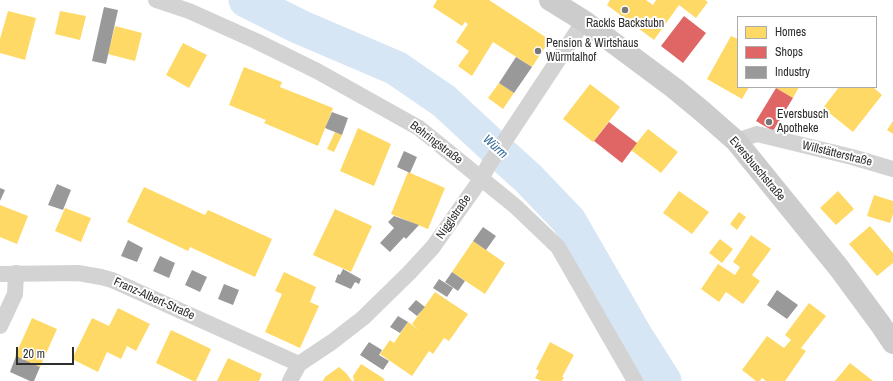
<!DOCTYPE html>
<meta charset="utf-8">
<style>
body{margin:0}
#map{position:relative;width:893px;height:381px;overflow:hidden;background:#fff;font-family:"Archivo Narrow",sans-serif}
canvas{display:block}
.legend{position:absolute;left:737px;top:16px;width:140px;height:72px;box-sizing:border-box;background:#fff;border:1px solid #ababab;margin:0;padding:5px 7px;list-style:none;font-size:12px;color:#2e2e2e}
.legend li{display:flex;align-items:center;gap:8px;height:20px}
.legend b{width:20px;border:1px solid #ababab}
.scale{position:absolute;left:16px;top:347px;width:58px;height:18px;box-sizing:border-box;border:2px solid #2e2e2e;border-top:0;padding-left:5px;font-size:12px;line-height:14px;white-space:nowrap;color:#2e2e2e;-webkit-text-stroke:3px #fff;paint-order:stroke}
</style>
<div id="map">
<canvas width="893" height="381"></canvas>
<ul class="legend">
<li><b style="height:11px;background:#ffd966"></b>Homes</li>
<li><b style="height:11px;background:#e06666"></b>Shops</li>
<li><b style="height:11px;background:#999"></b>Industry</li>
</ul>
<div class="scale">20 m</div>
</div>
<script>
const ctx = document.querySelector('canvas').getContext('2d');
ctx.lineJoin = 'round';
function paint(path, color) { ctx.fillStyle = color; ctx.fill(path, 'evenodd'); }
function stroke(path, color, width, dash) { ctx.strokeStyle = color; ctx.lineWidth = width; ctx.lineCap = dash ? 'butt' : 'round'; ctx.setLineDash(dash || []); ctx.stroke(path); }
function label(font, color, halo, rows, align = 'center') {
  ctx.font = font + ' "Archivo Narrow",sans-serif'; ctx.lineWidth = 4; ctx.setLineDash([]); ctx.textBaseline = 'middle'; ctx.strokeStyle = halo; ctx.fillStyle = color; for (const [text, x, y, turn = 0] of rows) {
    ctx.save(); ctx.translate(x, y); ctx.rotate((+turn || 0) * Math.PI / 180); ctx.textAlign = isNaN(turn) ? turn : align; if (halo) ctx.strokeText(text, 0, 0); ctx.fillText(text, 0, 0); ctx.restore();
  }
}
const homes = new Path2D(`
 M437 0H489L550 40 532 67 493 42 472 76 458 66 469 51 456 42 468 24 465 22 462 26 433 7Z
 M610 0H646L653 5 656 0H705L708 2 696 18 679 5 654 40 607 5Z
 M8 11 36 18 25 60 0 53V39Z
 M60 11 86 16 80 40 55 34Z
 M115 26 142 33 135 61 108 54Z
 M731 36 738 39V87H749L742 99 707 79Z
 M183 43 207 55 189 88 166 75Z
 M244 67 282 82 280 87 333 108 318 146 264 123 266 120 229 105Z
 M499 83 514 93 503 109 488 98Z
 M590 84 620 107 593 142 563 119Z
 M777 87H799L793 98 776 88Z
 M839 87H873L882 95 853 132 823 108Z
 M893 121V134L887 130Z
 M358 128 391 144 374 186 340 171Z
 M648 129 678 152 661 173 631 150Z
 M335 132 342 135 334 152 327 149Z
 M408 172 445 188 428 229 391 214Z
 M144 187 205 215 208 210 272 239 255 277 190 247 188 251 127 222Z
 M679 191 709 212 692 234 663 213Z
 M838 191 854 209 836 225 820 208Z
 M874 195 893 201V214L890 223 867 216Z
 M0 205 28 216 17 244 0 237Z
 M65 208 91 218 81 242 55 231Z
 M335 209 372 226 351 272 313 255Z
 M739 212 746 217 737 230 730 224Z
 M870 226 893 253V263L877 276 849 244Z
 M751 235 771 249 752 275 760 281 743 304 726 292 719 302 701 289 718 264 735 275 740 267 733 262Z
 M720 239 733 249 722 263 709 253Z
 M473 241 505 263 485 294 452 272Z
 M284 272 316 287 310 302 319 306 300 348 265 332 282 294 275 291Z
 M435 292 468 314 449 341 444 338 433 354 429 351 412 376 380 354 390 340 394 343 408 322 419 330 412 324Z
 M809 303 826 316 801 348 806 351 785 381H766L762 378 760 381H756L742 370 767 336 784 348 791 340 785 335Z
 M118 308 150 324 136 351 127 346 121 359 107 352 98 372 72 359 92 318 109 326Z
 M32 318 57 329 40 367 15 356Z
 M171 330 211 349 196 381H193L156 363Z
 M550 342 574 355 562 377H564L562 381H541L535 378 539 371 536 369Z
 M228 358 262 374 259 381H217Z
 M850 363 873 381H835Z
 M361 364 383 378 385 381H354L353 376Z
 M339 367 346 373 352 381H323L325 377Z`);
const shops = new Path2D(`
 M684 16 706 33 683 63 661 46Z
 M776 88 793 98 773 131 756 121Z
 M609 122 637 143 622 163 594 141Z`);
const industry = new Path2D(`
 M104 7 118 10 106 64 92 61Z
 M516 57 532 67 514 93 499 83Z
 M332 112 348 118 342 135 325 128Z
 M404 151 417 157 410 173 397 167Z
 M57 184 71 190 63 210 48 205Z
 M0 188 5 190 0 201Z
 M394 216 419 225 406 239 404 237 390 252 380 243 394 228 388 222Z
 M483 227 496 236 486 250 473 241Z
 M128 240 143 248 137 262 121 256Z
 M160 256 175 263 169 278 153 271Z
 M343 269 361 279 359 284 355 282 351 289 335 282 338 274 340 275Z
 M192 270 207 277 200 292 185 285Z
 M452 272 465 281 458 291 445 282Z
 M439 279 453 288 447 297 433 288Z
 M224 284 239 290 233 305 218 299Z
 M777 290 798 305 787 319 767 305Z
 M416 300 425 307 417 316 408 309Z
 M398 316 408 322 400 333 390 327Z
 M369 342 382 350 379 355 389 361 383 370 360 355Z
 M16 356 40 367 34 381H30L10 372Z`);
const river = new Path2D(`
 M246 0 300 27 396 68 444 101 499 152 528 178 569 221 636 337 664 381`);
const minor = new Path2D(`
 M156 0 189 11 256 41 317 71 419 128 515 206 558 247 635 381
 M736 141 757 134 852 157 893 169
 M0 274 78 273 101 277 112 280 299 364
 M0 326 15 294 16 273
 M290 381 299 364 332 342 363 318 409 273 433 247 481 179 488 166 584 21`);
const secondary = new Path2D(`
 M550 0 584 21 674 88 703 112 736 141 839 268 881 325 893 343`);
const markers = [
 [625,10,4,"#777"],
 [538,51,4,"#777"],
 [769,122,4,"#777"]
];
const poiNames = [
 ["Rackls Backstubn",625,24,"center"],
 ["Pension & Wirtshaus",546,44],
 ["Würmtalhof",546,58],
 ["Eversbusch",777,115],
 ["Apotheke",777,129]
];
const streetNames = [
 ["Behringstraße",436,143,37],
 ["Willstätterstraße",837,154,14],
 ["Eversbuschstraße",757,169,50],
 ["Nigglstraße",454,217,-55],
 ["Franz-Albert-Straße",154,299,24]
];
const waterNames = [
 ["Würm",495,147,43]
];
paint(homes, '#ffd966');
paint(shops, '#e06666');
paint(industry, '#999');
stroke(river, '#d6e6f4', 35);
stroke(minor, '#d3d3d3', 16);
stroke(secondary, '#ccc', 22);
for (const [x, y, r, color] of markers) { const dot = new Path2D(); dot.arc(x, y, r, 0, 2 * Math.PI); ctx.fillStyle = color; ctx.fill(dot); stroke(dot, '#fff', 1.5); }
label('12px', '#2e2e2e', '#fff', poiNames, 'left');
label('12px', '#2e2e2e', '#fff', streetNames);
label('italic 13px', '#346c98', '#fff', waterNames);
</script>
